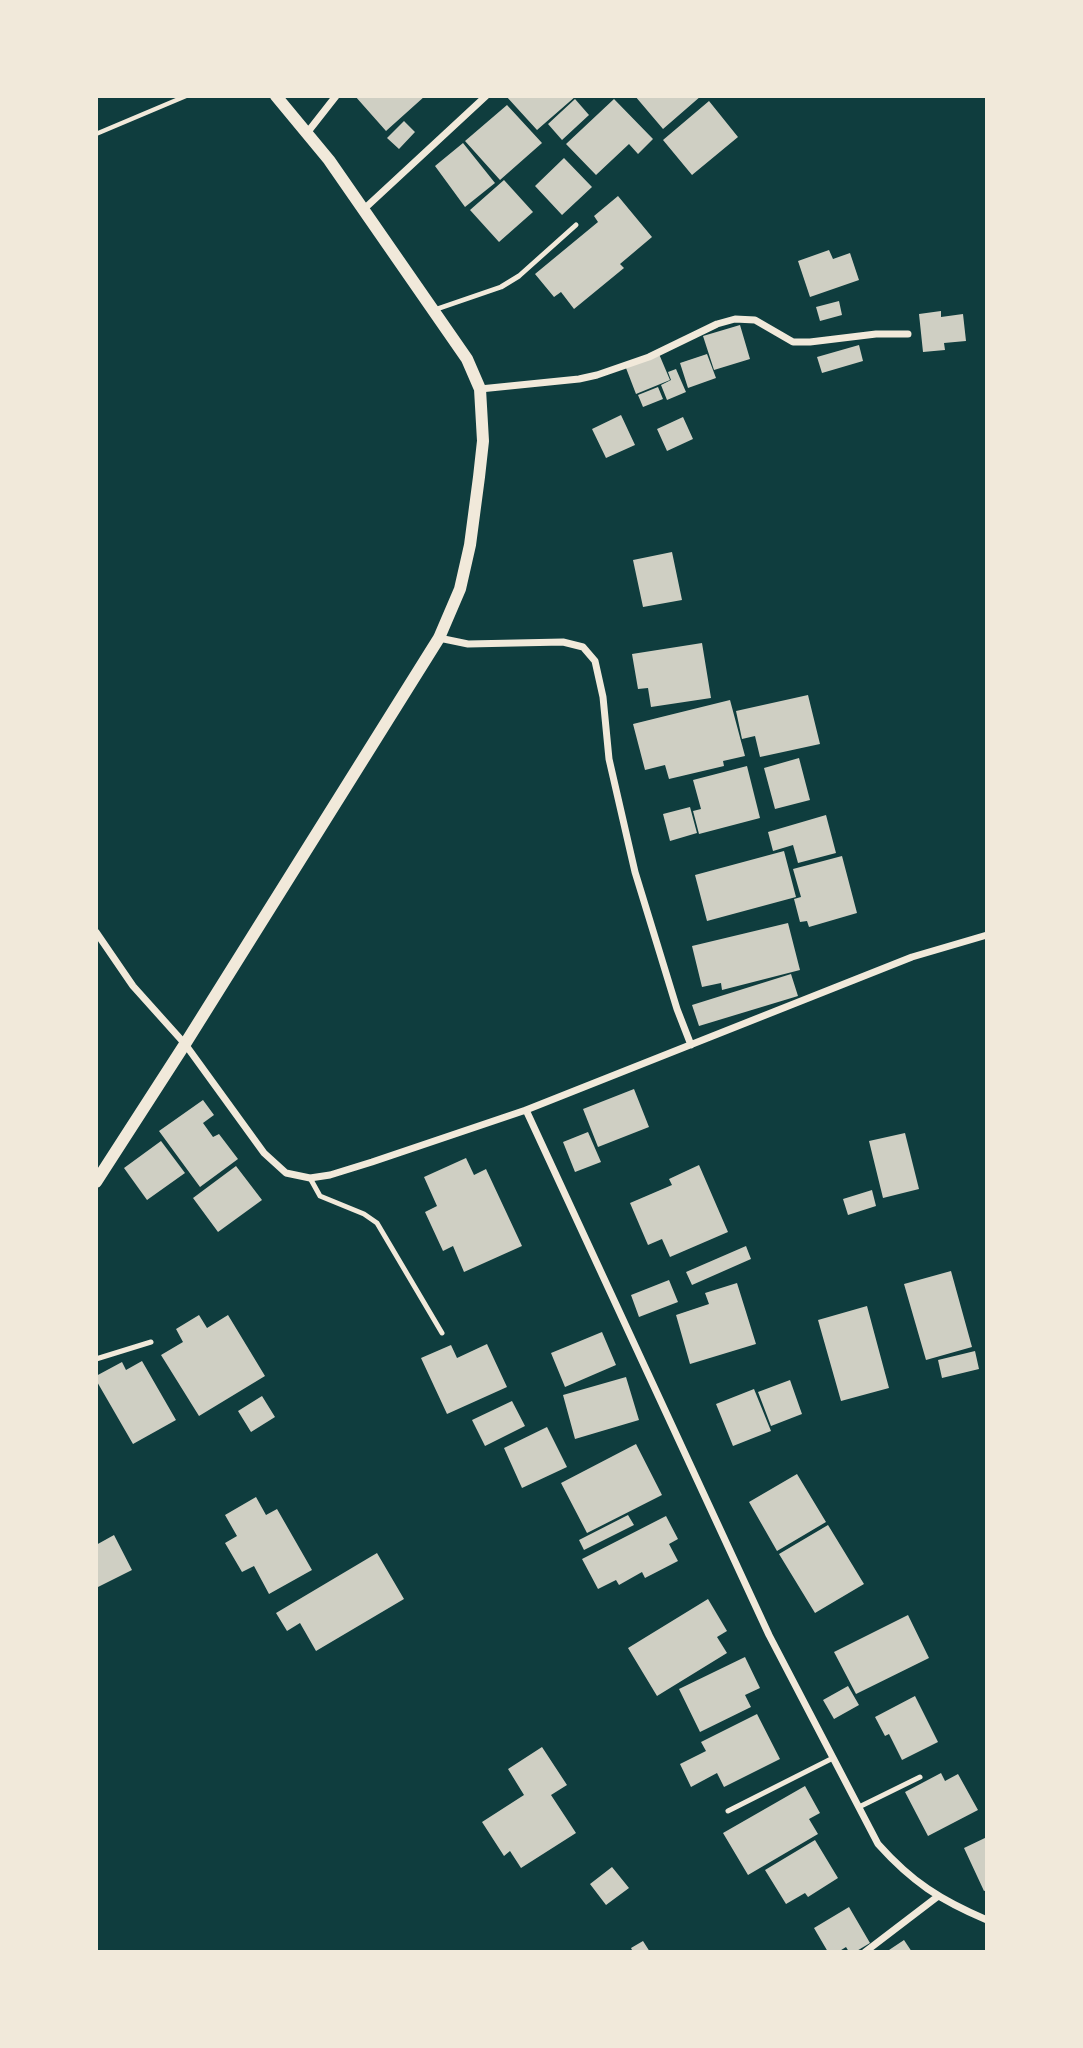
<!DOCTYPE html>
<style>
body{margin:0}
#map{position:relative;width:1083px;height:2048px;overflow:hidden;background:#0f3d3e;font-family:Commissioner,sans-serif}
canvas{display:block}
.frame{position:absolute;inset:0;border:98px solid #f1e9da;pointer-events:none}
</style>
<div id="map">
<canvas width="1083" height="2048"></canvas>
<div class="frame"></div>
</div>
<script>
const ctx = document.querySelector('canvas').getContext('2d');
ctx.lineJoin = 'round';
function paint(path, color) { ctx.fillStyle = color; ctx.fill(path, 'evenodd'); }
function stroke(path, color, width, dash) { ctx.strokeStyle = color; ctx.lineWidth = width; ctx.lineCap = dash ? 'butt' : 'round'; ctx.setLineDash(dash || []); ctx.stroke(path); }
const building = new Path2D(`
 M355 96H425L386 131Z
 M506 96H576L537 130Z
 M635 96H701L663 129Z
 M575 99 589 115 562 140 548 124Z
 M614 99 653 139 638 154 629 144 596 175 566 144Z
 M709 101 738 137 692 175 663 140Z
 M507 105 542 143 500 180 465 141Z
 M404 121 415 132 399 149 387 138Z
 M463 143 495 183 465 207 435 166Z
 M564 158 592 187 562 215 535 186Z
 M504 180 533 212 499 242 470 210Z
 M618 196 652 237 620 264 624 268 574 309 561 292 554 297 535 274 598 222 594 216Z
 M829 250 833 259 850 253 859 280 810 297 798 261Z
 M839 301 842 315 820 321 816 307Z
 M941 311V317L963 314 966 341 944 343 945 350 923 352 919 314Z
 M740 325 750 359 714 370 703 336Z
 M859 345 863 361 822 373 817 357Z
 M659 354 670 380 636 394 626 368Z
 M707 354 716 378 688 388 680 363Z
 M676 369 686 392 667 400 661 385 671 380 668 372Z
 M658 387 663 399 643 407 638 395Z
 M621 415 635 445 606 458 592 429Z
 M683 417 693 439 667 451 657 429Z
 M672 552 682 600 643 607 633 560Z
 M702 643 711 698 651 707 648 688 638 689 632 654Z
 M808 695 820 744 760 757 755 736 742 739 736 711Z
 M730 700 745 756 723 761 724 766 669 779 665 765 645 770 633 724Z
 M799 758 810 800 775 809 764 768Z
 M747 766 760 818 699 834 693 811 701 809 693 780Z
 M690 807 697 833 670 841 663 814Z
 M826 815 836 853 798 863 793 845 773 851 768 832Z
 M784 851 796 897 707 921 695 875Z
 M842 856 857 913 809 927 807 921 800 922 794 899 801 897 793 869Z
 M788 923 800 970 722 990 721 983 702 987 692 946Z
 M791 974 798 996 699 1026 692 1005Z
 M634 1089 649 1127 598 1147 583 1109Z
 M203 1100 214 1115 203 1123 213 1137 219 1134 238 1159 200 1187 159 1131Z
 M588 1132 601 1162 575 1172 563 1142Z
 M905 1133 919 1189 883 1198 869 1141Z
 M161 1141 185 1173 147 1200 124 1168Z
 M466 1158 474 1175 486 1169 522 1246 464 1272 453 1246 443 1251 425 1212 437 1206 424 1177Z
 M699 1165 728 1232 670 1257 662 1239 648 1245 630 1203 672 1185 669 1179Z
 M236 1166 262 1200 218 1232 193 1198Z
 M872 1190 876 1206 848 1215 843 1199Z
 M746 1246 751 1259 692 1285 686 1272Z
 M951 1271 972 1347 926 1360 904 1284Z
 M669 1280 678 1302 639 1317 631 1295Z
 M737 1283 756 1344 690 1364 676 1315 709 1304 705 1293Z
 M867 1306 889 1388 841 1401 818 1320Z
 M199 1315 207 1328 228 1315 265 1376 199 1416 161 1355 183 1342 176 1329Z
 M602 1332 616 1365 565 1387 551 1353Z
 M487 1344 507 1387 447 1414 421 1358 451 1345 457 1358Z
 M975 1351 979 1369 942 1378 938 1360Z
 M142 1361 176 1420 133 1444 96 1380V1376L122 1362 126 1370Z
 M626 1377 639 1420 575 1439 563 1395Z
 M790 1380 802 1414 771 1426 758 1392Z
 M754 1389 771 1431 733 1446 716 1404Z
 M262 1396 275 1417 251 1432 238 1411Z
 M512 1401 525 1426 485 1446 472 1420Z
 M547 1427 567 1467 522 1488 504 1448Z
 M636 1444 662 1495 587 1533 561 1483Z
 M797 1474 826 1522 777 1551 749 1502Z
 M256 1497 266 1515 277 1509 312 1570 269 1594 254 1566 242 1572 225 1543 237 1536 225 1515Z
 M628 1515 634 1525 584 1550 579 1540Z
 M666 1516 678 1539 669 1544 678 1561 645 1578 642 1572 619 1585 616 1580 598 1589 582 1559Z
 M828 1525 864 1584 815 1613 779 1554Z
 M114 1535 132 1570 96 1588V1545Z
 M377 1553 404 1599 316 1651 300 1623 287 1631 276 1613Z
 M708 1599 727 1631 717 1637 727 1653 657 1696 628 1648Z
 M908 1615 929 1658 856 1694 834 1652Z
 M745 1657 760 1688 745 1695 751 1707 700 1732 679 1689Z
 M848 1686 859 1705 834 1719 823 1700Z
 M915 1696 938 1742 902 1760 889 1734 885 1736 875 1717Z
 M757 1714 780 1759 724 1787 717 1773 691 1787 680 1764 706 1751 701 1742Z
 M542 1747 567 1785 551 1795 576 1833 521 1868 510 1851 504 1856 482 1822 524 1795 508 1769Z
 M941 1773 945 1781 958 1774 978 1810 928 1836 905 1792Z
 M805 1786 820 1813 809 1819 818 1834 748 1875 723 1833Z
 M987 1837V1890L984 1891 964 1848Z
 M815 1840 838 1878 808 1897 805 1893 786 1904 765 1870Z
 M612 1867 629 1888 606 1905 590 1884Z
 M849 1907 870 1943 855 1952H849L846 1947 838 1952H828L814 1928Z
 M904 1940 912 1952H886Z
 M643 1941 650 1952H633L631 1948Z`);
const path = new Path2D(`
 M96 134 186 96`);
const service = new Path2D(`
 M434 310 501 287 519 276 576 225
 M310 1178 320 1196 364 1214 377 1223 442 1333
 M96 1359 151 1342
 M859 1807 920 1777
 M728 1811 833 1758`);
const minor = new Path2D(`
 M307 133 336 96
 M363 210 486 96
 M480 389 579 379 597 375 649 357 717 324 735 319 755 320 793 342H810L876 334H908
 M439 638 468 644 563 642 583 647 595 661 603 697 609 759 635 872 677 1009 691 1045
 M96 932 133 986 185 1044 264 1153 286 1173 310 1178 330 1175 372 1162 526 1110 912 957 987 935
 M526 1110 769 1635 878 1844C912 1882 940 1900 987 1920
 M865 1952 937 1897`);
const tertiary = new Path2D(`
 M96 1182 185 1044 439 638 460 589 470 545 479 477 483 441 480 389 467 359 329 160 276 96`);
paint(building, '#cfcfc3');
stroke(path, '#f1e9da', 4.5);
stroke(service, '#f1e9da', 5);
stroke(minor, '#f1e9da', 7);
stroke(tertiary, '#f1e9da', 12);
</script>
